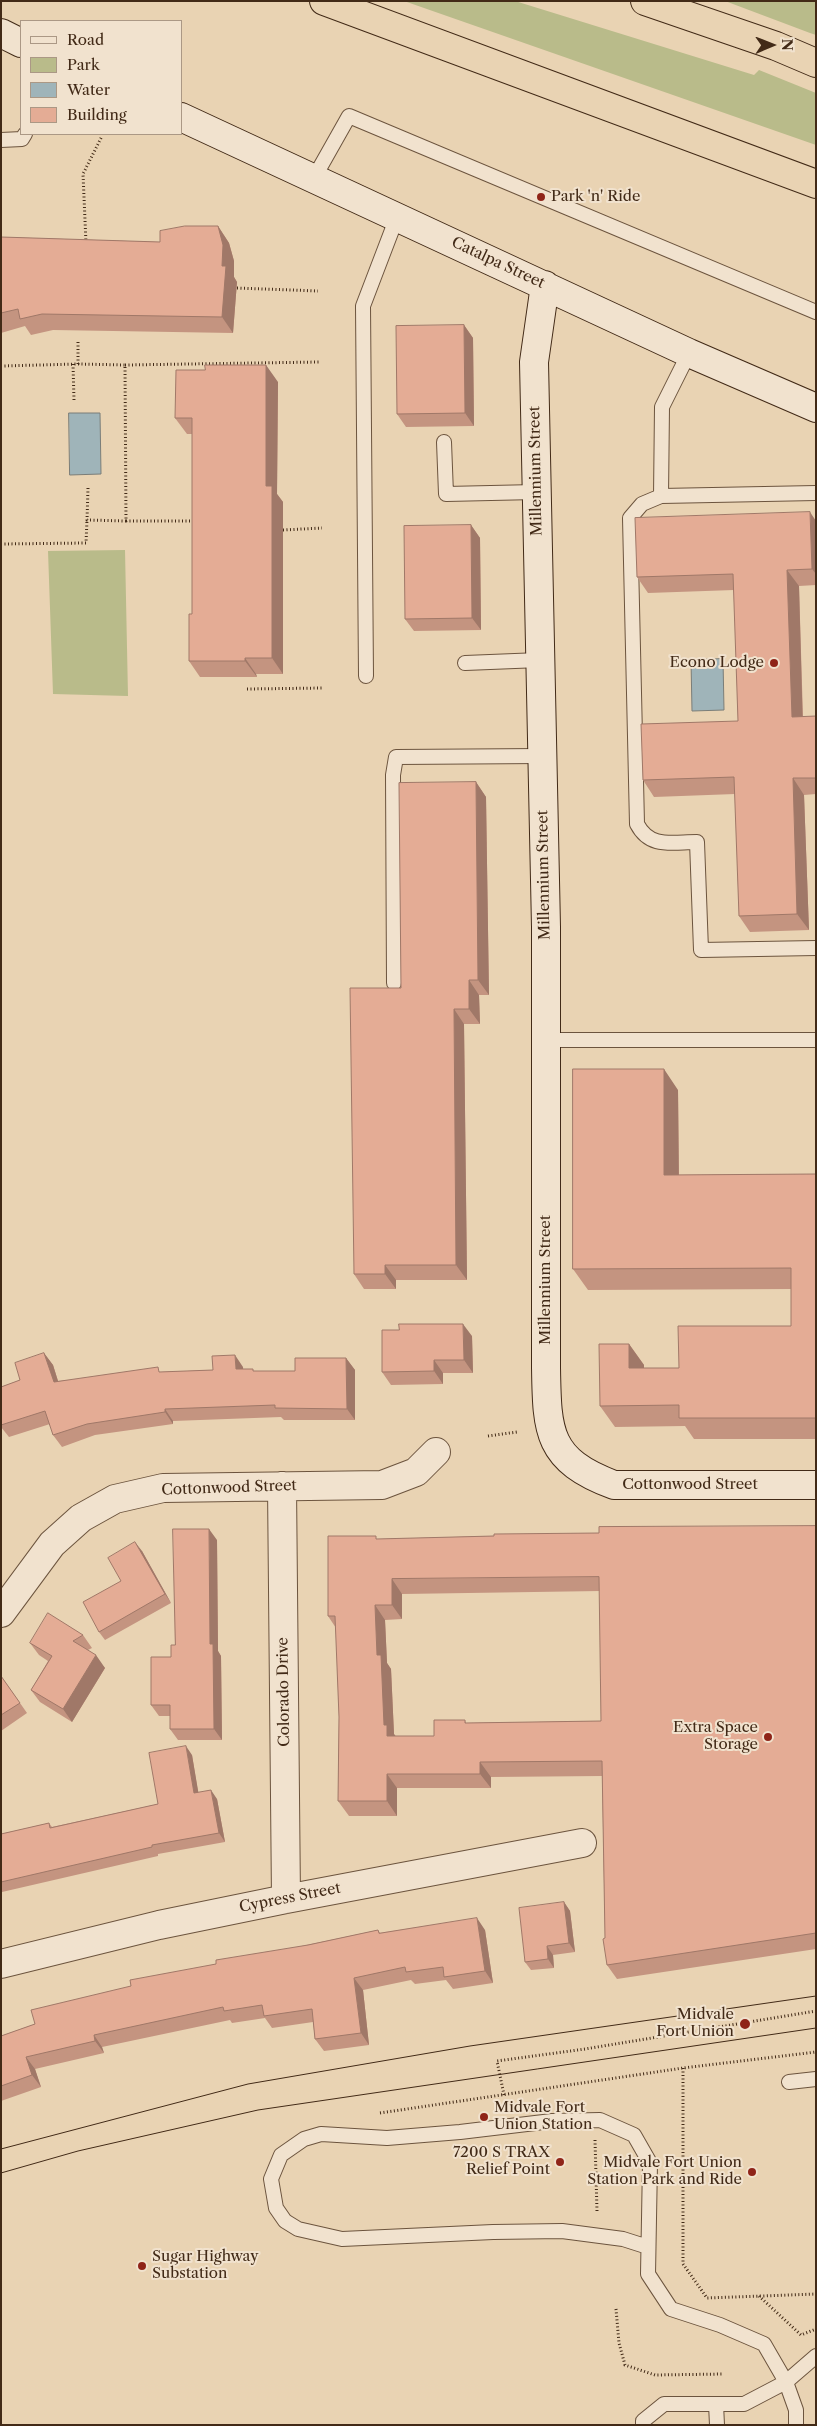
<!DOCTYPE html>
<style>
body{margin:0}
#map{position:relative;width:817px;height:2426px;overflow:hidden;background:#e9d3b3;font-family:"Libre Caslon Text",serif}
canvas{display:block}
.frame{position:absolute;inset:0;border:2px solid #422a17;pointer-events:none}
.legend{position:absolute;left:20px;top:20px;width:162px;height:115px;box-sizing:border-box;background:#f1e2ce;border:1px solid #ab9885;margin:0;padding:6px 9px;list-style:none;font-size:15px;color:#422a17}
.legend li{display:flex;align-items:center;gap:10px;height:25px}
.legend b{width:25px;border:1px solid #ab9885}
.north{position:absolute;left:747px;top:20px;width:50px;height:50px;-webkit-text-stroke:4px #f1e2ce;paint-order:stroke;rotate:89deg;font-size:14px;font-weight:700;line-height:20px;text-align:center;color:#422a17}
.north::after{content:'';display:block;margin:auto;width:18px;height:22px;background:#422a17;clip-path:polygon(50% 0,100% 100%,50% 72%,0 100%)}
</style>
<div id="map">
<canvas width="817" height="2426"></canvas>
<div class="frame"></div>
<ul class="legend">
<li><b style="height:6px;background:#f1e2ce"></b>Road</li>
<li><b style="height:14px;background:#b9bb8a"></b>Park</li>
<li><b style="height:14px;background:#9fb4b9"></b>Water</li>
<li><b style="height:14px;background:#e4ac95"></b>Building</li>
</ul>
<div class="north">N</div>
</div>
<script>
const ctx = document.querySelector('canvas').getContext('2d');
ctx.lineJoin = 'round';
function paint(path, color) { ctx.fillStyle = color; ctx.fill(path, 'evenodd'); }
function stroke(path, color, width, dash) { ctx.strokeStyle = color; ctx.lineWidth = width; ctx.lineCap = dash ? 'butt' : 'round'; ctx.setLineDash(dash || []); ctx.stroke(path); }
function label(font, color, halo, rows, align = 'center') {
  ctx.font = font + ' "Libre Caslon Text",serif'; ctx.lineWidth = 4; ctx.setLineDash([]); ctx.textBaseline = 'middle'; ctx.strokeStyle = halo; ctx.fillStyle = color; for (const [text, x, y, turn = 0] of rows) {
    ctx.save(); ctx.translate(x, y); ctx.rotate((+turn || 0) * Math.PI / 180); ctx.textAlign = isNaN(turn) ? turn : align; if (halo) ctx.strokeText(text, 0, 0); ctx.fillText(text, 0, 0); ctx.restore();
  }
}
const green = new Path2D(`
 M404 1H515L754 75 759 70 816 93V145Z
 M725 1H816V35L810 33Z
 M125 550 128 696 53 694 48 551Z`);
const water = new Path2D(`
 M69 413H100L101 474 70 475Z
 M723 659 724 710 692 711 691 660Z`);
const path = new Path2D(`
 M86 243 83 174 102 136
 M237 288 318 291
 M73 364 74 400
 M78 364 125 365 126 521 87 520 88 488
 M125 365 319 362
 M1 366 78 364V342
 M126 521H196
 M283 530 322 528
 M1 544 86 543 87 520
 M247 689 323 688
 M488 1436 517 1432
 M683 2068V2264L707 2298 816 2294
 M504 2095 497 2061 585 2049 816 2011
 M380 2113 683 2068 816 2052
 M595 2140 597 2211
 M759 2296 801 2335 816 2329
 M616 2309 619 2343 625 2365 655 2375 723 2374`);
const lane = new Path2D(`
 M1 140 22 139 25 134
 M314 178 349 116 816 312
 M689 353 662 407 661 496 816 493
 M444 442 446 494 536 492
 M661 496 642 504 630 518 637 824C650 849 672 842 697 842L701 950 816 948
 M465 663 540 660
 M366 676 363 306 397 217
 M394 983 393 775 396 757 542 756
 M545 1040H816
 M789 2082 816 2079
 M648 2247 623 2239 562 2231 493 2232 342 2239 298 2229 285 2221 276 2208 271 2179 281 2155 304 2139 321 2134 387 2138 460 2132 552 2121 600 2120 634 2135 650 2163 648 2274 671 2309 720 2325 764 2344 786 2382 796 2410V2425
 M716 2404 717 2425
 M643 2425V2421L664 2404H744L786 2382 816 2356`);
const street = new Path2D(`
 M282 1486 286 1899
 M1 1613 52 1544 81 1518 115 1499 163 1488 382 1485 416 1472 436 1452
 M1 1964 159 1925 286 1899 582 1843`);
const secondary = new Path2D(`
 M1 33 21 43
 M181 117 689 353 816 408
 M545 285 534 362 546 927V1367C547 1432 547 1460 614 1485H816`);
const highway = new Path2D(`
 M324 1 816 184
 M645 1 776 46 816 63`);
const tram = new Path2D(`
 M1 2149 248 2084 470 2046 816 1996
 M1 2173 78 2151 258 2110 816 2028`);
const wall = new Path2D(`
 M218 226 229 243 234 261V277L237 282 233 333 53 330 31 335 25 326 1 333V237L160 242Z
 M464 325 473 338 474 426 406 427 397 414Z
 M278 382 277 494 283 502V674H256L257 677H200L189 661 192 614V434H187L175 418Z
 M816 521V585L799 586 803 717 816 716V794L804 795 809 930 750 932 739 916 735 794 654 797 643 780 738 721 734 590 648 593 637 577Z
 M471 525 480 538 481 630 414 631 405 619Z
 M476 782 486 797 489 995H479L480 1024H464L467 1280H396V1289H364L354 1274 401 988Z
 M678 1090 679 1175 816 1174V1439H694L685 1426 615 1427 600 1406 629 1344 644 1365V1368H679L791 1326V1289L588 1290 573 1269Z
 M472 1336 473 1373H443V1384L391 1385 382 1372Z
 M44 1353 53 1365 58 1381 162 1372 213 1370 243 1367V1369L255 1371H295L346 1358 355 1370V1420H284L281 1417 173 1421V1424L95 1435 62 1447 53 1435 50 1424 9 1437 1 1427V1387L20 1380Z
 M816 1526V1949L617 1979 607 1965 605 1938 602 1776 491 1777V1788H397V1816H349L338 1801 339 1717 336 1628 328 1616 379 1539 599 1533ZM600 1591 601 1721 466 1723 465 1720 434 1736H395L394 1734 391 1669 387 1663 385 1620 402 1619V1594Z
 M217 1540 218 1651 221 1656 222 1740H178L170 1729V1716H159L151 1705 171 1657Z
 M142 1551 171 1603 105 1640 99 1632 121 1581Z
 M83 1635 92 1648 88 1650 105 1668 72 1722 40 1702 31 1690 48 1661 39 1655 30 1643Z
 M1 1676 27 1713 1 1731Z
 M192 1755 198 1792 217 1799 225 1842 158 1854V1856L2 1892 1 1891V1834L49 1823 52 1827 158 1804Z
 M564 1902 570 1911 575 1952 553 1955 554 1968 531 1970 525 1962Z
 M378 1930 380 1933 485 1930 493 1983 453 1989 446 1980 415 1984 411 1980 363 1990 369 2045 324 2051 315 2039 313 2022 272 2028 265 2018 232 2023 230 2020 102 2047 104 2053 35 2069 41 2087 1 2101V2036L35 2024 131 1986 216 1964Z`);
const shadedWall = new Path2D(`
 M218 226 229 243 234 261V277L237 282 233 333 222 317V266Z
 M464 325 473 338 474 426 465 413Z
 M266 365 278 382 277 494 283 502V674L272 658 266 486Z
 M810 512 816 521V574L812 569Z
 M471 525 480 538 481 630 472 618Z
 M787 570 799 586 803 733 792 717Z
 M245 658 256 674 257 677 245 661Z
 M793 778 804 795 809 930 797 914Z
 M476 782 486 797 489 995 478 980Z
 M469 980 479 995 480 1024 469 1009Z
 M454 1009 464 1024 467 1280 456 1265Z
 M664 1069 678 1090 679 1196 664 1175Z
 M385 1265 396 1280V1289L385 1274Z
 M463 1324 472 1336 473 1373 464 1360Z
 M629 1344 644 1365V1389L629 1368Z
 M44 1353 53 1365 62 1394 54 1382Z
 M235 1355 243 1367 244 1381 236 1369Z
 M346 1358 355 1370V1420L347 1409Z
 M434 1360 443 1373V1384L434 1371Z
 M165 1409 173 1421V1424L165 1412Z
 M209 1529 217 1540 218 1651 221 1656 222 1740 214 1729 210 1644Z
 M135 1542 142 1551 171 1603 165 1594Z
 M392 1579 402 1594V1619L392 1605Z
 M375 1605 385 1620 387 1663 391 1669 394 1734 398 1739 387 1736 384 1725 377 1655Z
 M96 1655 105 1668 72 1722 63 1709Z
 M186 1746 192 1755 200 1802 194 1793Z
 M480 1762 491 1777V1788L480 1774Z
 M387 1774 397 1788V1816L387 1801Z
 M211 1790 217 1799 225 1842 219 1833Z
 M564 1902 570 1911 575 1952 569 1943Z
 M477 1918 485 1930 493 1983 485 1971Z
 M547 1946 553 1955 554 1968 548 1959Z
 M354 1978 363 1990 369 2045 361 2033Z
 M94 2035 102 2047 104 2053 95 2041Z
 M26 2057 35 2069 41 2087 32 2075Z`);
const building = new Path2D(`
 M185 226H218L223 245 222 266H226L222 317 42 314 20 319 18 309 1 313V237L160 242V231Z
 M464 325 465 413 397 414 396 326Z
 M205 365H266V486H272V658H245V661H189V614H192V418H175L176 370H205Z
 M810 512 812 569 787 570 792 717 816 716V778H793L797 914 739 916 734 777 643 780 641 724 738 721 733 574 637 577 635 518Z
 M471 525 472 618 405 619 404 526Z
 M476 782 478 980H469V1009H454L456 1265H385V1274H354L350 988H401L399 783Z
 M573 1069H664V1175L816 1174V1418H679V1405L600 1406 599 1344H629V1368H679L678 1326H791V1268L573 1269Z
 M399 1324H463L464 1360H434V1371L382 1372V1330H399Z
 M44 1353 54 1382 158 1367 159 1372 213 1370 212 1356 235 1355 236 1369H253V1371H295V1358H346L347 1409 275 1408V1405L165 1409V1412L87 1424 53 1435 45 1411 1 1425V1387L20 1380 15 1363Z
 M816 1526V1933L607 1965 603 1939 605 1938 602 1761 480 1762V1774H387V1801H338L339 1717 335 1616H328V1536H376V1539L494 1536V1534L599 1533V1527ZM599 1577 601 1721 465 1723V1720H434V1736H387V1725H384L381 1655H377L375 1605H392V1579Z
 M173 1529H209L210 1644H213L214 1729H170V1705H151V1657H171V1645H175Z
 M135 1542 165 1594 99 1632 83 1602 121 1581 108 1558Z
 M48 1613 83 1635 73 1641 96 1655 63 1709 31 1690 52 1656 30 1643Z
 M1 1676 20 1703 1 1715Z
 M186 1746 194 1793 211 1790 219 1833 152 1845V1847L1 1882V1834L49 1823 50 1828 158 1804 149 1753Z
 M564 1902 569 1943 547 1946 548 1959 525 1962 519 1908Z
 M477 1918 485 1971 444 1977 443 1967 406 1972 405 1967 354 1978 361 2033 315 2039 312 2009 264 2016 262 2005 224 2011 223 2007 94 2035 95 2041 26 2057 32 2075 1 2086V2036L35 2024 31 2010 131 1986 130 1980 216 1964V1960L308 1945 378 1930 379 1933Z`);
const markers = [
 [541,197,5,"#8f2418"],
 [774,663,5,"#8f2418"],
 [768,1737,5,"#8f2418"],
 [745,2024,6,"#8f2418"],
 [484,2117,5,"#8f2418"],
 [560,2162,5,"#8f2418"],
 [752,2172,5,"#8f2418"],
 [142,2266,5,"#8f2418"]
];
const poiNames = [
 ["Park 'n' Ride",551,197,"left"],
 ["Econo Lodge",764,663],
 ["Extra Space",758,1728],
 ["Storage",758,1745],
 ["Midvale",734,2015],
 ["Fort Union",734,2032],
 ["Midvale Fort",494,2108,"left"],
 ["Union Station",494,2125,"left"],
 ["7200 S TRAX",550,2153],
 ["Relief Point",550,2170],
 ["Midvale Fort Union",742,2163],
 ["Station Park and Ride",742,2180],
 ["Sugar Highway",152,2257,"left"],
 ["Substation",152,2274,"left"]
];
const streetNames = [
 ["Catalpa Street",498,263,25],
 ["Millennium Street",536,471,-91],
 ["Millennium Street",544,875,-91],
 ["Millennium Street",546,1280,-90],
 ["Cottonwood Street",690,1485],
 ["Cottonwood Street",229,1488,-2],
 ["Colorado Drive",284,1692,-91],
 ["Cypress Street",290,1898,-11]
];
paint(green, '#b9bb8a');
paint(water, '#9fb4b9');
stroke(water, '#7a7d78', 1);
stroke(lane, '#6c543e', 16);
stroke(street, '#6c543e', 30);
stroke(secondary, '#422a17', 30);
stroke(highway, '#422a17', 30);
stroke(path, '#422a17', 3, [1, 2.5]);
stroke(lane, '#f1e2ce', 14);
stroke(street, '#f1e2ce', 28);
stroke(secondary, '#f1e2ce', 28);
stroke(highway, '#e9d3b3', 28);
stroke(tram, '#422a17', 1);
paint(wall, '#c49480');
paint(shadedWall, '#a07868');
paint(building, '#e4ac95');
stroke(building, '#a07868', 1);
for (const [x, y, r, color] of markers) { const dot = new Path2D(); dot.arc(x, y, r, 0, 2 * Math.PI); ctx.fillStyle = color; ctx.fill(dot); stroke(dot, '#f1e2ce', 2); }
label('15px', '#422a17', '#f1e2ce', poiNames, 'right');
label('15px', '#422a17', '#f1e2ce', streetNames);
</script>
